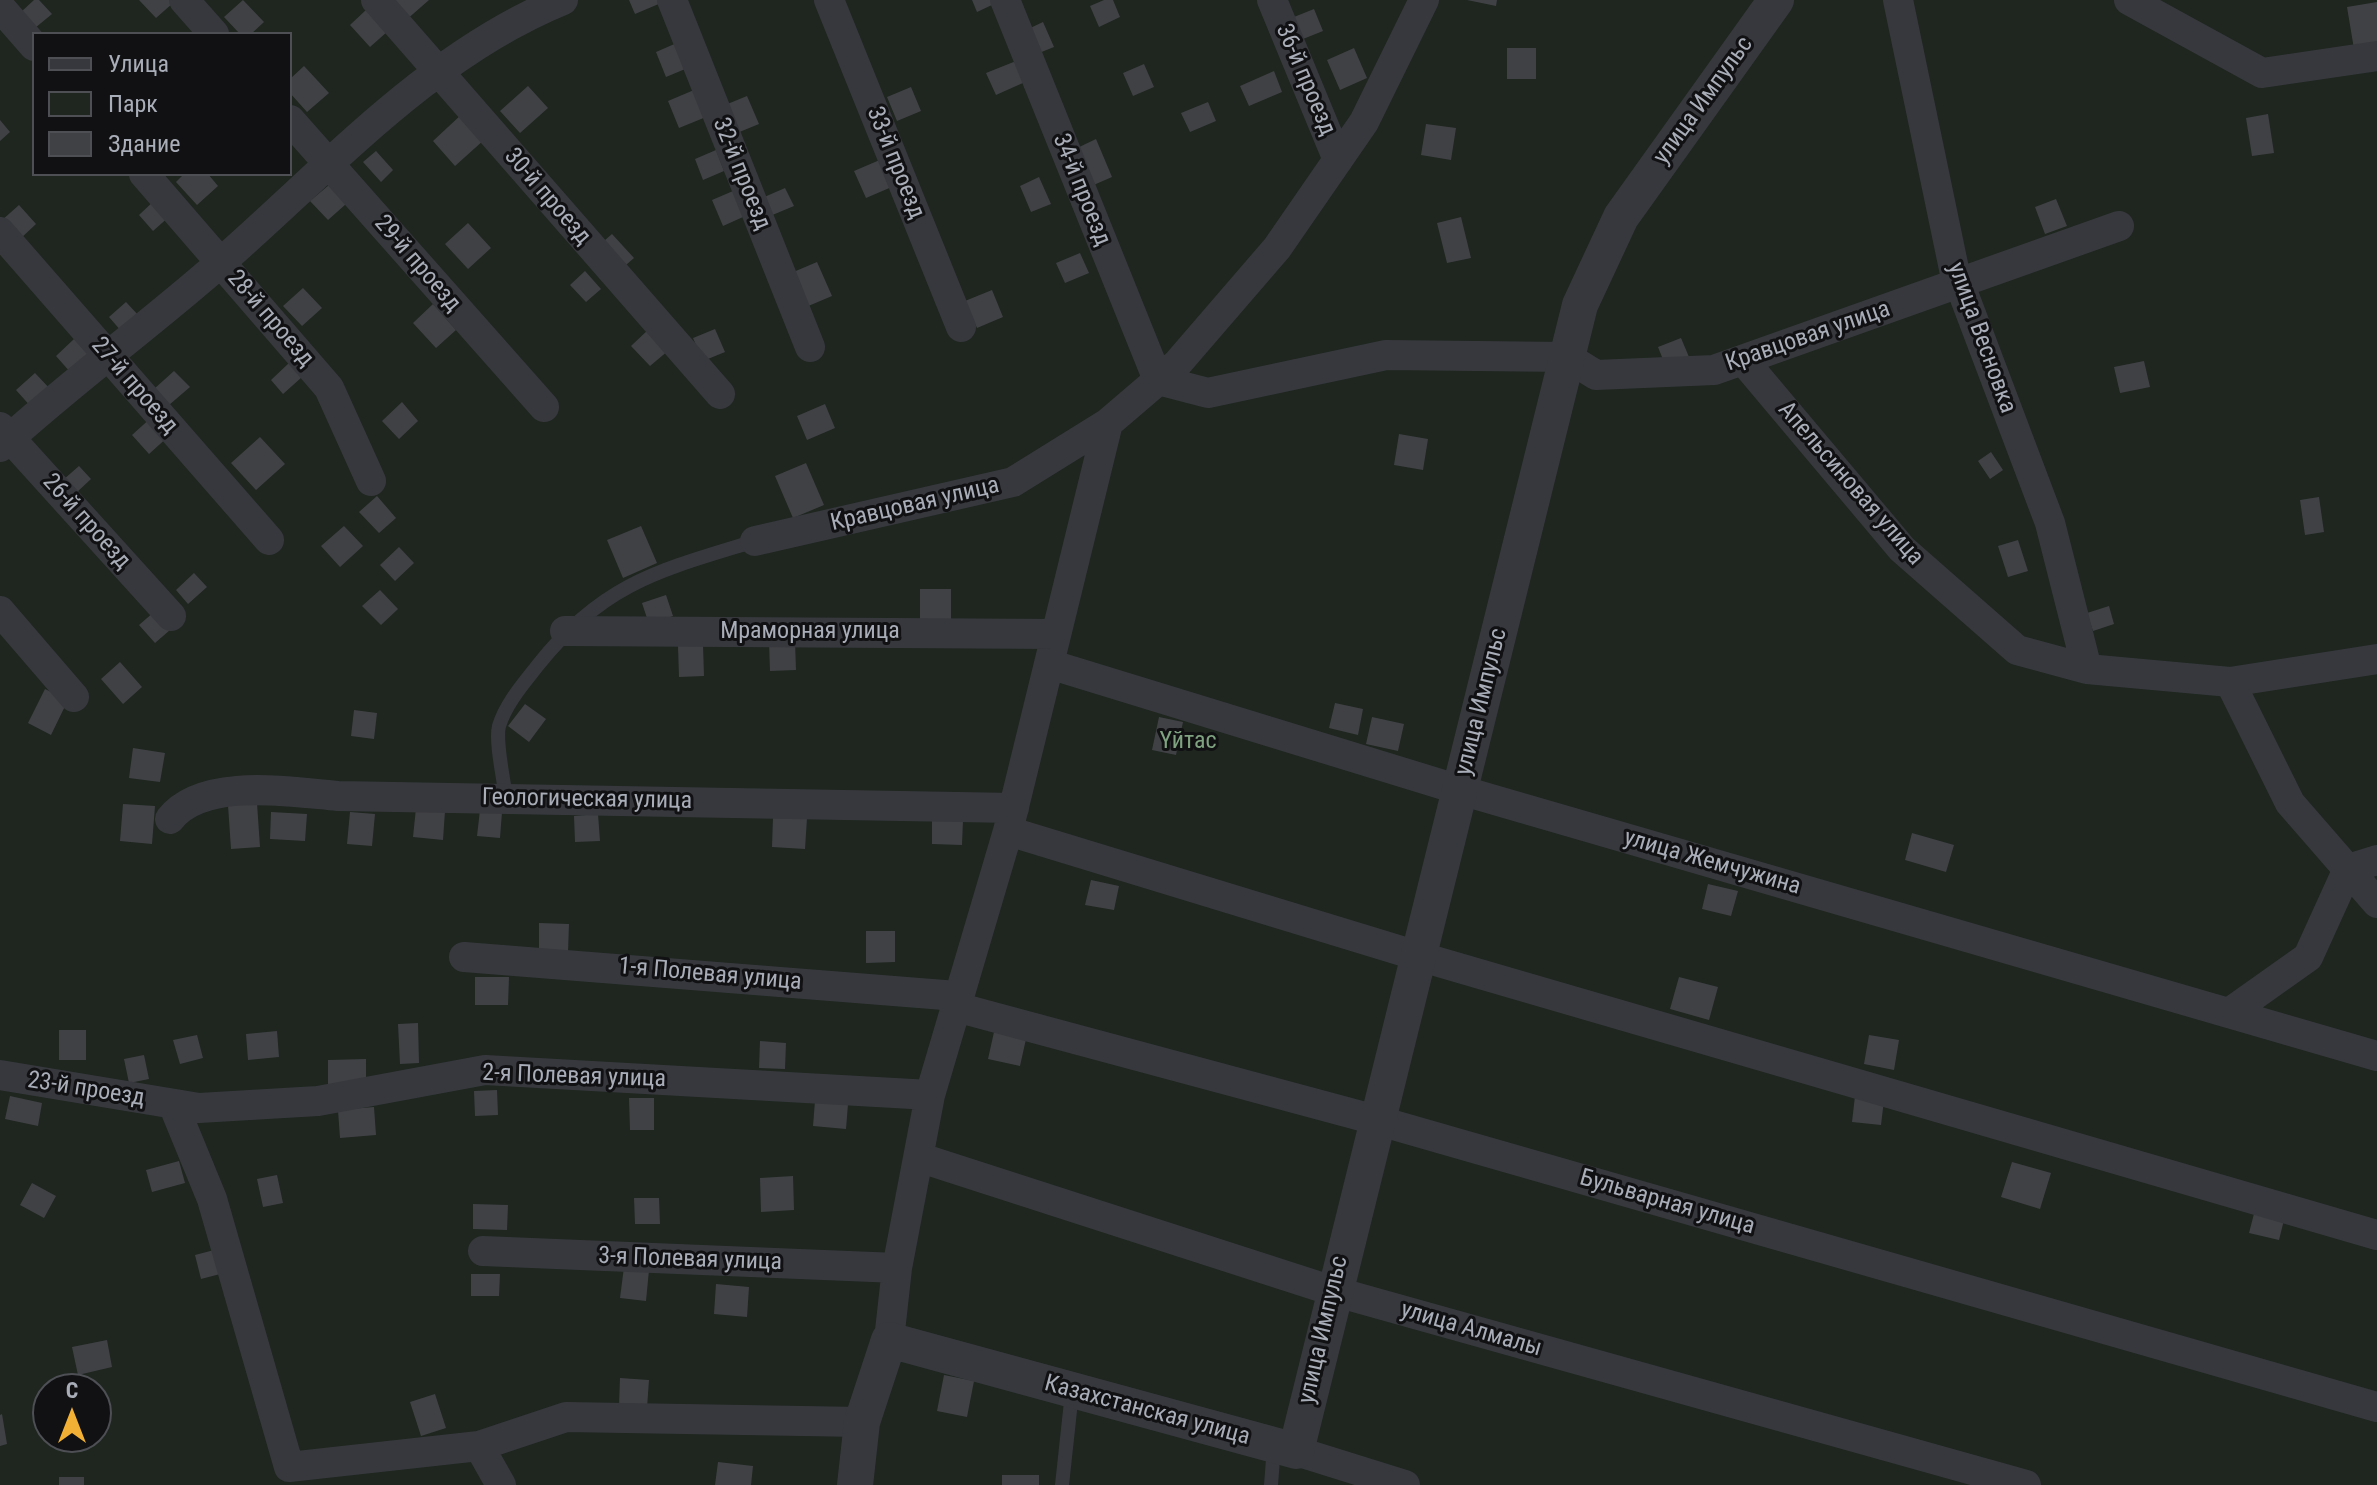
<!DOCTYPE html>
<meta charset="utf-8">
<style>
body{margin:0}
#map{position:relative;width:2377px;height:1485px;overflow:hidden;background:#161618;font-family:"Roboto Condensed",sans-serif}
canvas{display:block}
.legend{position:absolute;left:32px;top:32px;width:260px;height:144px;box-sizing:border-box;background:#111113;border:2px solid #4d4f55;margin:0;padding:10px 14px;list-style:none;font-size:24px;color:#a8adb8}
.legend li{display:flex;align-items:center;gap:16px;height:40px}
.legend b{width:40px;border:2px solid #4d4f55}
.north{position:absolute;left:32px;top:1373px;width:80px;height:80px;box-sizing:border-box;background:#111113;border:2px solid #4d4f55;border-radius:50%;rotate:0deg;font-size:22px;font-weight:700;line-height:32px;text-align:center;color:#a8adb8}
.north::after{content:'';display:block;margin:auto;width:28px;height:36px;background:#f2b134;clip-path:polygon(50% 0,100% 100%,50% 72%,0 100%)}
</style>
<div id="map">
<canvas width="2377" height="1485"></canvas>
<ul class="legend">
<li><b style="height:10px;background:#37383d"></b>Улица</li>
<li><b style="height:22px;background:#1e261f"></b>Парк</li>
<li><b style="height:22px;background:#404145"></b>Здание</li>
</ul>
<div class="north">С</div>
</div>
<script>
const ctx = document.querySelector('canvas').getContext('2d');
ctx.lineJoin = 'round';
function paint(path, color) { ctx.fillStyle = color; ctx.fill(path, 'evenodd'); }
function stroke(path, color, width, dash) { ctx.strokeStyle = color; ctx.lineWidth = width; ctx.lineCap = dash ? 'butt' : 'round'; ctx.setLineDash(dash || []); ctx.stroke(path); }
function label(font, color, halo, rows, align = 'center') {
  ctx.font = font + ' "Roboto Condensed",sans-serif'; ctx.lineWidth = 6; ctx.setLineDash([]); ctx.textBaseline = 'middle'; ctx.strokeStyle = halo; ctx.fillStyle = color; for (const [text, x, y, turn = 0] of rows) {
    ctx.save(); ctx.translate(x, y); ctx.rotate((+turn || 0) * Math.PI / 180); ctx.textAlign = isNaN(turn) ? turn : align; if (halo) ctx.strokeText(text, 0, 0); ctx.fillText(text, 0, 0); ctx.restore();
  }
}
const green = new Path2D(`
 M0 0H2377V1485H0ZM34 34H290V174H34ZM48 1389H96V1437H48Z`);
const building = new Path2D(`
 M34 0H39L52 14 35 28 21 12Z
 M139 0H171L173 3 156 18Z
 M243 0 264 22 251 34H240L224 17Z
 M391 0H429L405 21Z
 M629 0H660L661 3 635 14Z
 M972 0H992L994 4 977 12Z
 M1104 0H1113L1120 17 1099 27 1090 6Z
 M1467 0H1497L1496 6Z
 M2377 2V46L2354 49 2347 7Z
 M367 9 388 31 370 47 350 25Z
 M1314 9 1323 31 1303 39 1294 17Z
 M1043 22 1054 47 1034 55 1024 31Z
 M679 42 690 67 666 77 656 52Z
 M1354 48 1367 78 1340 90 1327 60Z
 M1507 48H1536V79H1507Z
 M1016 61 1025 82 996 95 986 73Z
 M1144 64 1154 87 1133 96 1123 73Z
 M304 66 329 93 307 112 290 93V79Z
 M1274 71 1282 92 1249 106 1240 86Z
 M528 86 548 108 520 133 500 111Z
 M911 87 921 111 897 121 887 97Z
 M694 90 706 117 679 128 668 101Z
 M747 96 759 124 737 133 725 105Z
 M1208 102 1216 121 1190 132 1181 113Z
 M462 114 485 139 455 166 433 141Z
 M2268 114 2274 153 2252 156 2246 118Z
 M0 120 10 132 0 141Z
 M1426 124 1456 128 1451 160 1421 155Z
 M1096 139 1112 177 1089 187 1073 150Z
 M716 150 724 171 703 180 695 159Z
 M376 151 393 170 381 182 363 162Z
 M882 159 894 186 866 198 854 171Z
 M184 174H208L218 186 197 205 176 182Z
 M1039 177 1051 204 1031 212 1020 186Z
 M329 185 346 204 328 220 310 201Z
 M785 188 794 206 770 216 762 198Z
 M733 191 743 217 723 226 712 200Z
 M156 199 171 215 153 231 139 215Z
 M2056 199 2067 226 2045 234 2035 207Z
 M19 205 36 224 19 240 1 221Z
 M1461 217 1471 258 1447 263 1437 223Z
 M468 223 491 248 468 269 445 244Z
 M612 234 634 258 619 271 597 247Z
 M1080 253 1089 273 1065 283 1056 263Z
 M817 262 832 296 806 307 791 273Z
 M585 271 601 289 586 302 570 285Z
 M303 288 322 308 302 326 283 306Z
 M992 290 1003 317 977 328 965 301Z
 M126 302 139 316 122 332 109 317Z
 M433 304 456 330 436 348 413 323Z
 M649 329 669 350 650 366 631 346Z
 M715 329 725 352 703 361 693 338Z
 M1681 338 1689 357 1666 367 1658 347Z
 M74 339 90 356 71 373 56 356Z
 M2144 361 2150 387 2120 393 2114 367Z
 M289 363 302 377 283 394 271 380Z
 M174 371 190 387 169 405 154 389Z
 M35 373 52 391 33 409 16 390Z
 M402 402 418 421 399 439 382 421Z
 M825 404 835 428 807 440 797 416Z
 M153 416 170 435 149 454 132 435Z
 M1399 434 1428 439 1423 470 1394 465Z
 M260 437 285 464 256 490 231 463Z
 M1991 452 2003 470 1990 479 1978 461Z
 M806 463 824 505 793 518 775 476Z
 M79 466 91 479 76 493 63 480Z
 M377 496 396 518 379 533 359 512Z
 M2319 497 2324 532 2305 535 2300 500Z
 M344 526 363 546 340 567 321 546Z
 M641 526 657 563 623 578 607 540Z
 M2018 540 2028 571 2008 577 1998 546Z
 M399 547 414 563 395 581 380 565Z
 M194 573 207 587 188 604 176 590Z
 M920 589H951V619H920Z
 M380 590 398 609 381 625 362 606Z
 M666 595 673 616 649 624 642 603Z
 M2109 606 2114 624 2093 631 2087 613Z
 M154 612 170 630 155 643 139 625Z
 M769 642H795L796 670 770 671Z
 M678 645H703L704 676 679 677Z
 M120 662 142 687 123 704 101 679Z
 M45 689 68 700 51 735 28 723Z
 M1335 703 1363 709 1358 735 1329 728Z
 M525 704 546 719 529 742 508 726Z
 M354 710 377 713 374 739 351 736Z
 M1159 717 1183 722 1176 755 1152 750Z
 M1372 717 1404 724 1398 751 1366 744Z
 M133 748 165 753 160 782 129 778Z
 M257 803 260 847 231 849 228 805Z
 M123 804 155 806 152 844 120 841Z
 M416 808 445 811 443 840 413 837Z
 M480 810 502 812 500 838 477 836Z
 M271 812 307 814 305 841 270 839Z
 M350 812 375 814 372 846 347 844Z
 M598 814 600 841 575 842 574 816Z
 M773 817 807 818 805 849 772 847Z
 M932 819 963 820 962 845 932 844Z
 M1912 833 1954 845 1946 872 1905 860Z
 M1091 880 1119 886 1114 910 1085 905Z
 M1708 884 1738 891 1731 916 1702 909Z
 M539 923 569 924 568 952H539Z
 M866 931H895V962L866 963Z
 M475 977H509L508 1005H475Z
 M1679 977 1718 987 1709 1020 1670 1009Z
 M418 1023 419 1063 400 1064 398 1024Z
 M59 1030H86V1060H59Z
 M277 1031 279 1057 248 1060 246 1034Z
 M994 1032 1026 1039 1020 1066 988 1059Z
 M197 1035 203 1058 180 1064 173 1040Z
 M1869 1035 1899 1040 1894 1070 1864 1064Z
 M760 1041 786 1043 785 1069 759 1068Z
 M144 1055 149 1079 129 1083 124 1059Z
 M366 1059V1084L328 1085V1060Z
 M497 1090 498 1115 475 1116 474 1091Z
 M10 1096 42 1103 38 1126 5 1119Z
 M1855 1096 1884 1100 1881 1125 1852 1122Z
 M629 1098H654V1130H630Z
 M815 1101 848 1104 846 1129 813 1126Z
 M374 1107 376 1135 340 1138 338 1110Z
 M179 1161 185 1183 152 1192 146 1170Z
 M2012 1162 2051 1173 2040 1209 2001 1197Z
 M277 1175 283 1203 263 1207 257 1179Z
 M793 1176 794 1210 761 1212 760 1178Z
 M32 1183 56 1196 44 1218 20 1205Z
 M634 1198H659L660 1224H635Z
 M473 1204 508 1205 507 1230 473 1229Z
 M2256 1206 2286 1212 2279 1240 2249 1233Z
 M218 1249 224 1273 201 1279 195 1255Z
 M624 1267 649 1270 646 1301 620 1298Z
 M471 1274H500L499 1296H471Z
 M716 1284 749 1287 747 1317 714 1314Z
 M107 1340 112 1367 78 1375 72 1347Z
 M944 1375 974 1381 967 1417 937 1411Z
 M620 1378 649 1380 647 1408 619 1406Z
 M96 1386 105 1421 96 1423Z
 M435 1394 446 1428 421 1436 410 1402Z
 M2 1414 7 1444 0 1446V1415Z
 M718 1462 753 1466 751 1485H715Z
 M1002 1475H1039V1485H1002Z
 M59 1477H84V1485H59Z`);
const service = new Path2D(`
 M506 798C504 781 495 741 499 726 506 703 524 683 538 665 603 583 660 570 755 541
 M1062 1485 1072 1392
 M1271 1485 1274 1446`);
const minor = new Path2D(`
 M184 0 214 34
 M376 0 720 394
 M672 0 810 347
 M829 0 961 327
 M1005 0 1158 380 1208 393 1386 355 1567 357 1596 375 1714 370 2119 226
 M1272 0 1338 160
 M1898 0 1954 269 2050 523 2087 669
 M2129 0 2262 73 2377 56
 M0 7 34 46
 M290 120 544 407
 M144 174 329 388 371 481
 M0 232 269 540
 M1743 360 1902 549 2017 650 2087 669 2230 682 2377 659
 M0 427 171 616
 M0 447C70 383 147 327 219 264 327 170 428 55 563 0
 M755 541 1013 482 1108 423
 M0 611 74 697
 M565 631 1056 634
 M1049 664 1460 790 2377 1056
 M2230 682 2290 803 2377 903
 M170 819C203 777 290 792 338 796L1014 808
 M1008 831 1418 956 2377 1235
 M464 957 957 996
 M956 1007 1376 1120 2377 1407
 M2229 1013 2308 957 2348 869 2377 860
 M0 1075 199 1108 318 1101 485 1070 930 1095
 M173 1104 212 1199 289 1467 479 1446 566 1417 862 1422
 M921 1158 1333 1291 2026 1485
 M483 1251 897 1268
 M889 1340 897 1268 930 1095 1008 831 1108 423 1177 364 1277 248 1364 122 1424 0
 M479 1446 501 1485
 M1296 1451 1405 1485`);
const tertiary = new Path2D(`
 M855 1485 862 1422 889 1340 1296 1451 1580 305 1621 217 1776 0`);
const streetNames = [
 ["36-й проезд",1305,80,67],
 ["улица Импульс",1704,101,-54],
 ["33-й проезд",895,163,68],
 ["32-й проезд",741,174,68],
 ["34-й проезд",1081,190,68],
 ["30-й проезд",547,197,49],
 ["29-й проезд",417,264,49],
 ["28-й проезд",270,319,49],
 ["Кравцовая улица",1808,337,-19],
 ["улица Весновка",1981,338,70],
 ["27-й проезд",134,386,49],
 ["Апельсиновая улица",1850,484,49],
 ["Кравцовая улица",915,505,-13],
 ["26-й проезд",86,522,48],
 ["Мраморная улица",810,632],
 ["улица Импульс",1482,702,-76],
 ["Геологическая улица",587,800,1],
 ["улица Жемчужина",1712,863,16],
 ["1-я Полевая улица",710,975,5],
 ["2-я Полевая улица",574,1077,2],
 ["23-й проезд",86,1090,9],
 ["Бульварная улица",1667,1203,16],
 ["3-я Полевая улица",690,1260,2],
 ["улица Импульс",1324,1330,-77],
 ["улица Алмалы",1471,1330,16],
 ["Казахстанская улица",1147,1411,15]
];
const parkNames = [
 ["Үйтас",1188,742]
];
paint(green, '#1e261f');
paint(building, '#404145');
stroke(service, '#37383d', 14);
stroke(minor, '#37383d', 30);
stroke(tertiary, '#37383d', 36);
label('24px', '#a8adb8', '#111113', streetNames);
label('24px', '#7fa381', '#111113', parkNames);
</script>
